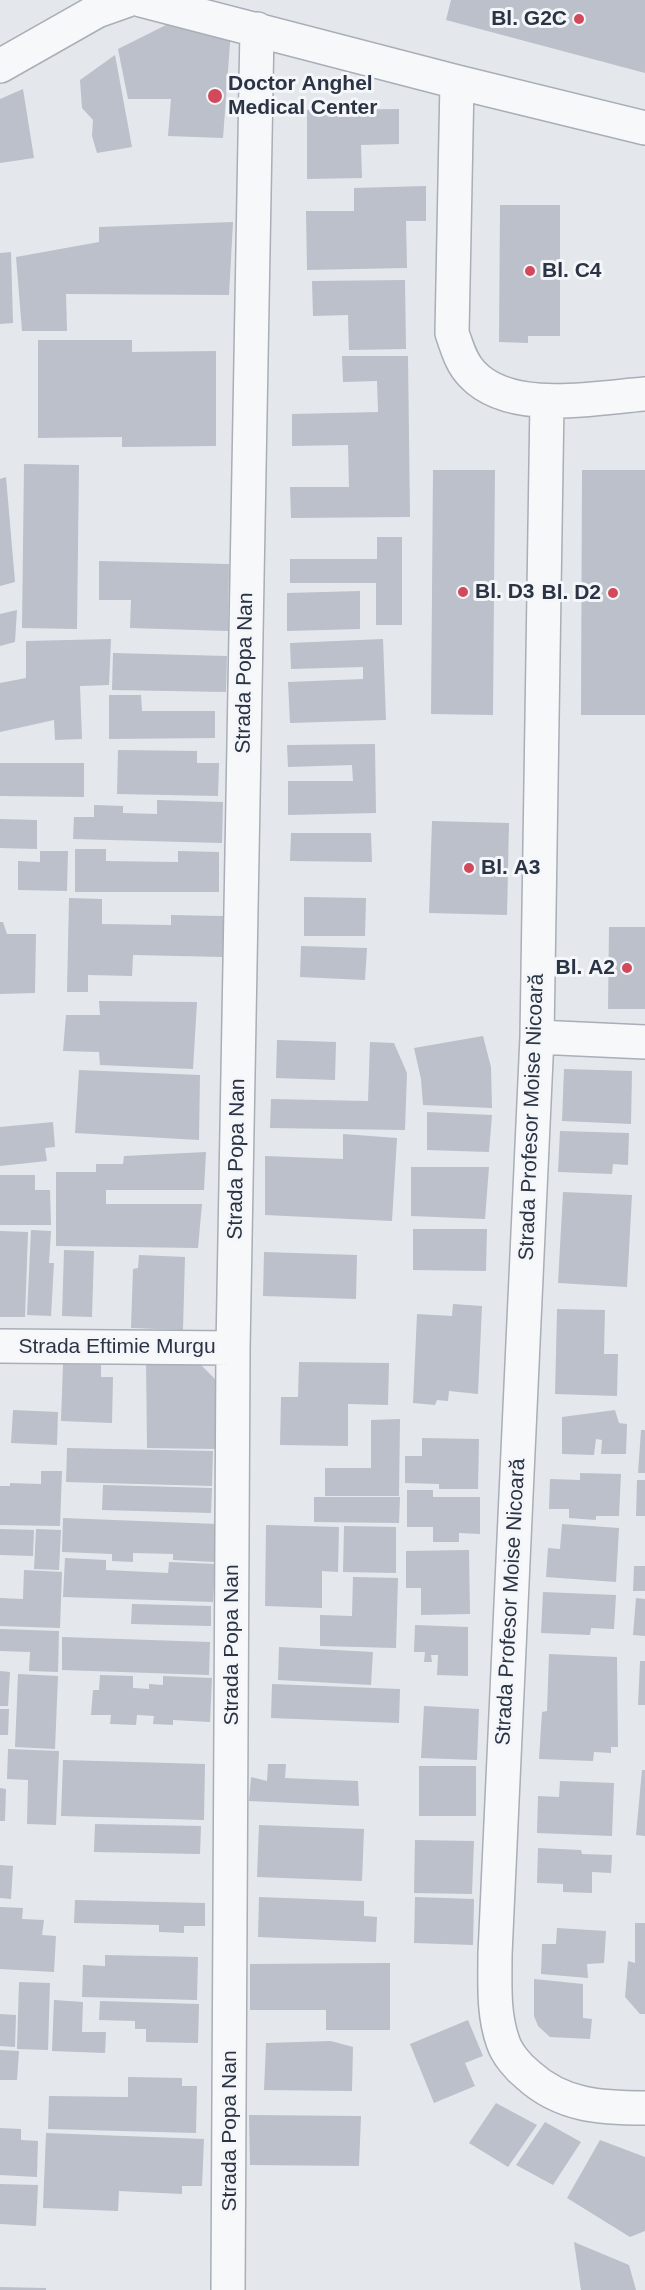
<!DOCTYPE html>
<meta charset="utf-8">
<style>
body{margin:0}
canvas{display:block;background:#e4e7ec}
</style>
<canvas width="645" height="2290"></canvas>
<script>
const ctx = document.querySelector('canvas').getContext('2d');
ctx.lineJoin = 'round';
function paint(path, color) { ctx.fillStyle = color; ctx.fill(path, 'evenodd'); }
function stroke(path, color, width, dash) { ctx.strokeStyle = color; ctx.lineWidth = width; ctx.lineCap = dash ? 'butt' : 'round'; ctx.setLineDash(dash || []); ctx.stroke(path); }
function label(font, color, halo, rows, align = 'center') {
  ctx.font = font + ' Arial,sans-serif'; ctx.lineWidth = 6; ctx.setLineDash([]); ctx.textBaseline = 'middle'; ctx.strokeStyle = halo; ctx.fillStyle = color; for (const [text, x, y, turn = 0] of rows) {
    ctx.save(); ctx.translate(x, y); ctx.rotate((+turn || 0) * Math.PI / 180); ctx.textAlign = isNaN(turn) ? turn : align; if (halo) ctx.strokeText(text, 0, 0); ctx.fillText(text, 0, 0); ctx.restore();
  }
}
const building = new Path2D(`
 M451 0H645V73L446 20Z
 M168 24 231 30 223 138 168 136 171 99H128L118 49Z
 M115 55 132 147 97 153 92 136 93 120 82 108 80 80Z
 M23 89 34 158 0 163V99Z
 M399 109V144L361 145 362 178 307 179V110Z
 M426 186V221H406L407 268 307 270 306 211H354V188Z
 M500 205H560V336H528V343L499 342Z
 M233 222 229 295 66 294 67 331H22L16 257 99 242V227Z
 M11 252 13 323 0 324V253Z
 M405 280 406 349 349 350 348 315 313 316 312 281Z
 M38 340H132V352L216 351V446L122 447V437L38 438Z
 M342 356H408L410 517 291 518 290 487H349L348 445 292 446V414L378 412 377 381 343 382Z
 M24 464 79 465 77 629 22 628Z
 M433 470H495L493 715 431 714Z
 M582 470H645V715H581Z
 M6 477 15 582 0 586V479Z
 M377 537H402V625H376V583H290V559H377Z
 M99 561 229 564 228 631 130 628 131 600H99Z
 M360 591V629L287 631V593Z
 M17 610 15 642 0 646V614Z
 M111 639 109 685 80 686 82 739 55 740 54 720 0 732V683L26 678V641Z
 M383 639 386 720 290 723 288 682 363 679V667L291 669 290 643Z
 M113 653 227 656 226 692 112 690Z
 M109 695H141L142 711H215V738L109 739Z
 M375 744 376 813 288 815V781H353L352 765 288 767 287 745Z
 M118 750 197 751V763H219L218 796 117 794Z
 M0 763H84V797L0 796Z
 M157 800 223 802 222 843 73 839 74 817H94V805L123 806V813L157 814Z
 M0 819 37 820V849L0 848Z
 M432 821 509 823 507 915 429 913Z
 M291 833H371L372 862 290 861Z
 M75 849H106V861L178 862V851L219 852V892H75Z
 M40 851H68L67 891 18 890V861L40 862Z
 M304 897 366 898 365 936H304Z
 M69 898 102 899V924L171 925V915L223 916V957L133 955 132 976 88 975V992H67Z
 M0 922H3L7 934H36L35 993 0 994Z
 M609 927H645V1009H608Z
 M301 946 367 948 365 980 300 977Z
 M99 1001 197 1002 193 1069 100 1065 99 1052 63 1051 66 1015H100Z
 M483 1036 491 1067 492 1108 423 1105 421 1079 414 1048Z
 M277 1040 336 1042 335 1080 276 1078Z
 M370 1042 394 1043 407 1073 405 1130 270 1128 271 1099 368 1101Z
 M564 1069 632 1071 631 1124 562 1121Z
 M79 1070 200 1075 199 1140 75 1133Z
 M427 1112 492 1115 489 1152 427 1150Z
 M53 1122 55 1147 45 1148 47 1161 0 1166V1127Z
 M560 1131 629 1133 628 1165 613 1164 612 1174 558 1172Z
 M343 1134 397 1138 392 1221 265 1215V1156L343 1159Z
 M206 1152 204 1190H106V1204H202L198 1248 56 1246V1172H96V1164H123L124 1156Z
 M411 1167H489L485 1219 411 1216Z
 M0 1175H35V1190H50L51 1225H0Z
 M563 1192 632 1195 627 1287 558 1283Z
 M413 1229H487L486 1271 413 1270Z
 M31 1230 51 1231 49 1263H54L51 1316 27 1315Z
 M0 1231 28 1232 25 1317H0Z
 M64 1250 94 1251 92 1317 62 1316Z
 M264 1252 357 1255 356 1299 263 1296Z
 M139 1255 185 1257 183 1330 131 1328 133 1269 138 1268Z
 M453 1304 482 1306 478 1394 449 1391 448 1401 437 1400 435 1405 413 1403 417 1314 452 1316Z
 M557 1309 605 1310 604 1354H618L617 1396 555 1394Z
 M146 1359 197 1361 214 1378 217 1383V1449L147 1448Z
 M299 1362 389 1363 388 1405 348 1404V1446L280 1445 281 1397H298Z
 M63 1364 101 1365V1377H113L112 1423 61 1421Z
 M13 1410 58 1412 57 1445 11 1443Z
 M615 1410 619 1423 627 1424 626 1454H601L602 1440 596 1439 594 1455 562 1454V1417Z
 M400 1419 399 1496H325V1468H371V1420Z
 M641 1430H645V1473H638Z
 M422 1438 479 1439 478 1489H439V1484L405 1483V1456H422Z
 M67 1448 213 1451 212 1486 66 1482Z
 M41 1471H62L60 1526 0 1525V1486H10V1483L41 1484Z
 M580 1473 621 1474 619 1516H596V1520L569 1518V1509H549L550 1479 580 1480Z
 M637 1480H645V1516H636Z
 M103 1485 212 1488 211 1513 102 1510Z
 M407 1490H433V1497H480V1534L459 1533V1542H433V1527H407Z
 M314 1497H400L399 1523 314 1522Z
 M63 1518 217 1524 216 1562 173 1560V1554L133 1553V1562L112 1561V1554L62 1552Z
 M562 1524 619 1528 616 1582 546 1577 548 1548 560 1549Z
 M266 1525 339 1527 338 1572 322 1571V1608L265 1606Z
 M344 1526 396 1527V1573L343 1572Z
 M0 1529 34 1530 33 1556 0 1555Z
 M36 1529 61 1530 59 1570 34 1569Z
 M469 1550 470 1614 421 1615V1588H406V1551Z
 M65 1558 106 1560V1570L168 1573 169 1562 215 1564 213 1602 63 1597Z
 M634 1566H645V1591H633Z
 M24 1570 62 1572 60 1628 0 1626V1598L23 1599Z
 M353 1577 398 1578 396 1648 320 1646V1615L352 1616Z
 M543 1592 616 1595 614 1629 591 1628 590 1635 541 1633Z
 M636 1598 645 1599V1636L633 1635Z
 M132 1604 211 1606V1626L131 1624Z
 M415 1625 468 1627V1676L437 1675 438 1655H431L432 1662H424L425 1652H414Z
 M0 1629 59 1631 58 1672 29 1671 30 1652 0 1651Z
 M62 1637 210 1642 209 1675 62 1670Z
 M279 1647 373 1652 371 1685 278 1680Z
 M549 1654 617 1657 618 1747H611V1753L594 1752 593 1761 539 1759 542 1712 547 1711Z
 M640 1661H645V1705H638Z
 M0 1671 10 1672 8 1706H0Z
 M18 1674 58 1676 55 1749 15 1747Z
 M100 1675 133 1676V1688L149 1689V1684L163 1685V1676L212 1678 210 1722 173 1720V1725L153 1724 154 1716 137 1715 136 1725 110 1724 111 1715H91L93 1690H99Z
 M272 1684 400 1689 399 1723 271 1718Z
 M424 1706 479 1709 477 1760 421 1758Z
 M0 1709H9L8 1735H0Z
 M8 1749 59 1751 56 1825 27 1824 28 1780 7 1779Z
 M63 1760 205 1764 204 1820 61 1816Z
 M268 1764H286L285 1778 358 1781 359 1806 249 1801 251 1777 267 1781Z
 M419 1766H476V1816H419Z
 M642 1770H645V1836L636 1835Z
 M560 1781 614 1783 612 1836 537 1833 538 1796 559 1797Z
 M0 1788 6 1789 5 1821H0Z
 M95 1824 201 1826 200 1854 94 1852Z
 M259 1825 364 1829 362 1881 257 1877Z
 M415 1840 474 1841 472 1894 414 1893Z
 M538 1848 581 1850 582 1854 612 1855 611 1873 592 1872V1893L563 1892V1884L537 1883Z
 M0 1865 13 1866 11 1899 0 1898Z
 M259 1897 364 1901V1916L377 1917 376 1942 258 1937Z
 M415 1897 474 1899 473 1945 414 1943Z
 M75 1900 205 1903V1926H184V1933L159 1932V1925L74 1923Z
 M0 1907 23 1908 22 1919 44 1920 42 1935 56 1936 54 1972 0 1969Z
 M635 1923H645V2014H640L625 1997 628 1961 635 1963Z
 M557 1928 606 1931 604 1963 587 1964 588 1978 541 1974 542 1944H556Z
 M105 1955 198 1957 197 2000 82 1997 83 1965 105 1966Z
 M390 1963V2030H326V2010H250V1964Z
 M534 1979 583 1984V2018L592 2019 590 2039 550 2037 538 2026 534 2016Z
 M19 1982 50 1983 48 2050 17 2049Z
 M54 2000 83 2002 82 2032H106L105 2053 52 2051Z
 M100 2001 199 2004 198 2043 146 2042V2029H135V2021L99 2020Z
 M0 2014 16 2015 15 2047 0 2046Z
 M468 2020 483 2056 465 2063 475 2086 434 2103 410 2044Z
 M331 2041 353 2047 352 2091 264 2090 266 2043Z
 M0 2050 19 2051 17 2080H0Z
 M128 2077 182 2078V2086H197L196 2133 48 2129 49 2096 128 2097Z
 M496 2103 537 2125 508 2167 469 2143Z
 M249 2115 361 2116 359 2166 250 2165Z
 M545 2122 581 2142 553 2185 516 2165Z
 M0 2128 21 2129V2140L38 2141 37 2177 0 2175Z
 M46 2133 204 2139 202 2186H182V2194L119 2191 118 2211 43 2208Z
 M600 2140 645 2157V2231L630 2237 567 2198Z
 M0 2184 38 2185 36 2226 0 2224Z
 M574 2242 629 2265 636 2290H581Z
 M0 2287 46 2288V2290H0Z`);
const minor = new Path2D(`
 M141 0 457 82 645 128
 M0 66 97 11 128 0
 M457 82 452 333C457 347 461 363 472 374 510 415 595 398 645 394
 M547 401 537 1037 495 1954C495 1984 493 2014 503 2042 507 2054 518 2067 528 2075 562 2106 601 2108 645 2108
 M537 1037 645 1042
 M0 1346 233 1348
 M228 2290 233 1348 257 29`);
const markers = [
 [579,19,6,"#d1495b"],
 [215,96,8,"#d1495b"],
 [530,271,6,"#d1495b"],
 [463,592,6,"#d1495b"],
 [613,593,6,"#d1495b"],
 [469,868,6,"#d1495b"],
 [627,968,6,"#d1495b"]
];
const poiNames = [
 ["Bl. G2C",567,19,"right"],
 ["Doctor Anghel",228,84],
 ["Medical Center",228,108],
 ["Bl. C4",542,271],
 ["Bl. D3",475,592],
 ["Bl. D2",601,593,"right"],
 ["Bl. A3",481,868],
 ["Bl. A2",615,968,"right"]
];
const streetNames = [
 ["Strada Popa Nan",245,673,-89],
 ["Strada Profesor Moise Nicoară",532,1117,-88],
 ["Strada Popa Nan",237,1159,-89],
 ["Strada Eftimie Murgu",117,1347],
 ["Strada Profesor Moise Nicoară",511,1602,-87],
 ["Strada Popa Nan",232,1645,-90],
 ["Strada Popa Nan",230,2131,-90]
];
paint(building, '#bbc0ca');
stroke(minor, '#a9aeb7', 36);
stroke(minor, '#f7f8fa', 33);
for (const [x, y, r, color] of markers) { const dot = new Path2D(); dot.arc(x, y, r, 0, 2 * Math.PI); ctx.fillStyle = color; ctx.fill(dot); stroke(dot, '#f4f6f9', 2); }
label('bold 21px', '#2b3445', '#f4f6f9', poiNames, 'left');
label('21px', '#2b3445', '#f4f6f9', streetNames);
</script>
